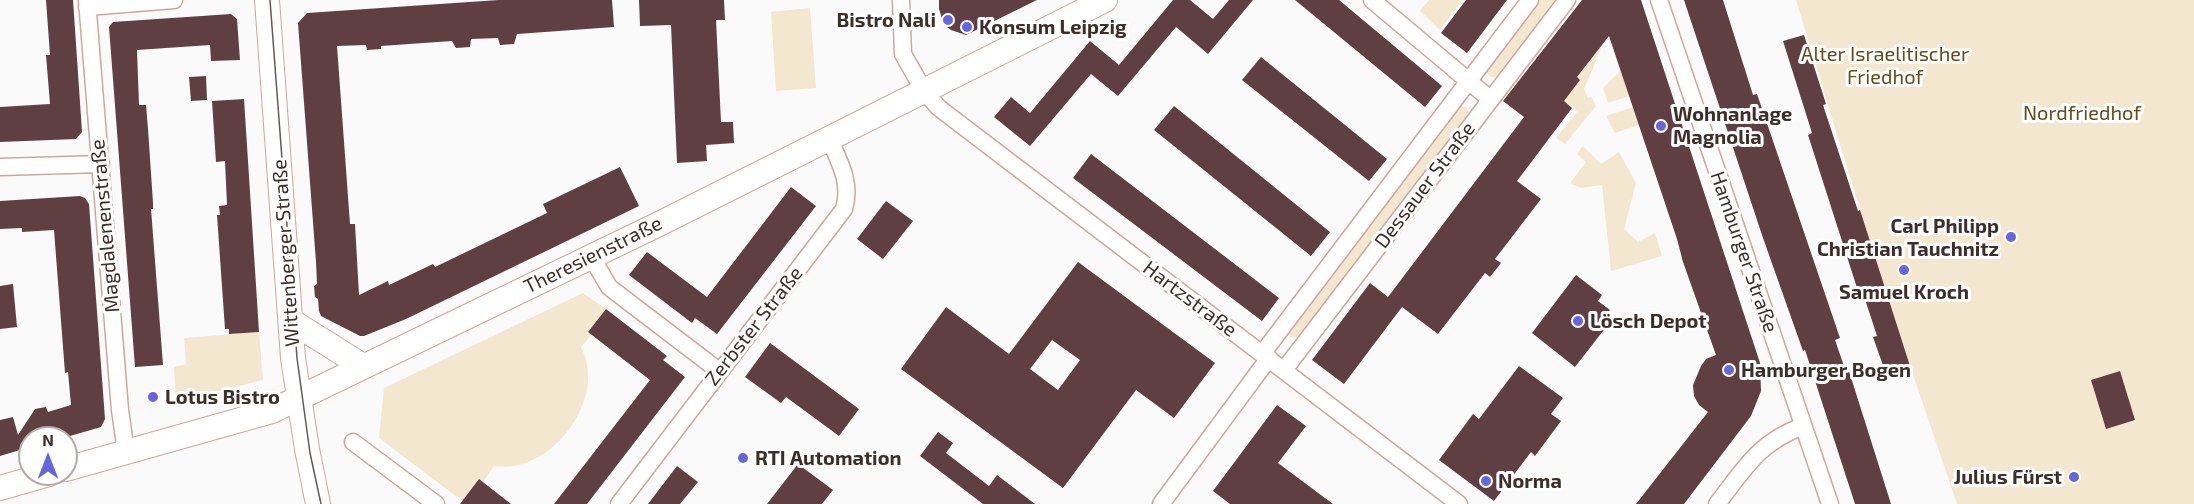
<!DOCTYPE html>
<meta charset="utf-8">
<style>
body{margin:0}
#map{position:relative;width:2194px;height:504px;overflow:hidden;background:#fafafa;font-family:"Exo 2",sans-serif}
canvas{display:block}
.north{position:absolute;left:18px;top:426px;width:60px;height:60px;box-sizing:border-box;background:#fff;border:2px solid #b1aba9;border-radius:50%;rotate:0deg;font-size:16px;font-weight:700;line-height:24px;text-align:center;color:#3d2e29}
.north::after{content:'';display:block;margin:auto;width:21px;height:27px;background:#6565de;clip-path:polygon(50% 0,100% 100%,50% 72%,0 100%)}
</style>
<div id="map">
<canvas width="2194" height="504"></canvas>
<div class="north">N</div>
</div>
<script>
const ctx = document.querySelector('canvas').getContext('2d');
ctx.lineJoin = 'round';
function paint(path, color) { ctx.fillStyle = color; ctx.fill(path, 'evenodd'); }
function stroke(path, color, width, dash) { ctx.strokeStyle = color; ctx.lineWidth = width; ctx.lineCap = dash ? 'butt' : 'round'; ctx.setLineDash(dash || []); ctx.stroke(path); }
function label(font, color, halo, rows, align = 'center') {
  ctx.font = font + ' "Exo 2",sans-serif'; ctx.lineWidth = 6; ctx.setLineDash([]); ctx.textBaseline = 'middle'; ctx.strokeStyle = halo; ctx.fillStyle = color; for (const [text, x, y, turn = 0] of rows) {
    ctx.save(); ctx.translate(x, y); ctx.rotate((+turn || 0) * Math.PI / 180); ctx.textAlign = isNaN(turn) ? turn : align; if (halo) ctx.strokeText(text, 0, 0); ctx.fillText(text, 0, 0); ctx.restore();
  }
}
const green = new Path2D(`
 M1429 0H1463L1440 30 1420 11Z
 M1534 0H1560L1498 77H1491L1486 73 1485 68Z
 M1796 0H2194V504H1957L1886 295Z
 M810 8 816 88 776 91 771 12Z
 M1596 44 1601 49 1584 89 1588 98 1591 96 1596 106 1565 144 1556 138 1577 112 1573 107 1572 108 1561 99 1571 92 1580 80 1577 77 1598 51 1593 47Z
 M1621 70 1629 96 1608 103 1603 88Z
 M1461 106 1466 107 1471 114 1301 338 1290 337 1288 332 1455 108Z
 M1633 107 1639 125 1615 133 1606 116Z
 M1583 146 1601 164 1619 152 1636 183 1624 229 1638 242 1655 233 1662 256 1611 271 1602 185 1581 188 1570 183 1586 162 1577 154Z
 M583 293 606 309 588 332 591 335 581 347C604 391 567 451 522 464 512 467 504 467 494 466L483 482 464 499 457 497 379 438 384 388Z
 M259 332 263 380 176 402 174 367 186 364 184 338Z`);
const building = new Path2D(`
 M46 0H73L82 132 76 139 0 142V107L50 104 46 55H50Z
 M499 0H612L614 27 517 34 514 44 500 45 498 38 471 39 470 47 456 48 452 41 381 46V49L367 50 366 45 337 46 350 224H355L359 295 388 281 389 285 433 264 435 267 547 213 543 204 620 167 639 206 406 319 364 336H360L321 316 319 311 318 299 315 297 314 286 317 284 316 262 298 23 307 13Z
 M639 0H724L725 20H716L721 122H733L734 143 706 145 707 161 677 163 671 25 640 26Z
 M939 0H1037L966 35 951 30 944 25 939 9Z
 M1173 0H1190L1213 19 1229 0H1253L1208 54 1176 27 1118 96 1091 74 1030 146 994 117 1011 97 1030 113 1090 41 1119 65Z
 M1295 0H1339L1442 86 1425 107Z
 M1466 0H1507L1467 53 1441 33Z
 M1582 0H1641L1760 363 1761 391 1751 416 1684 504H1636L1708 412 1699 405 1694 396 1693 385 1701 366 1706 359 1716 355 1683 262 1677 239 1609 36 1577 77 1580 80 1564 101 1572 108 1517 181 1541 199 1495 259 1501 263 1490 277 1485 273 1438 334 1402 307 1344 384 1312 360 1370 283 1388 297 1524 117 1503 101Z
 M1684 0H1723L1753 95 1757 94 1840 338 1835 340 1845 369 1848 368 1891 504H1855L1805 350 1803 351 1763 238Z
 M231 14 237 19 240 60 211 61 210 45 137 50 139 105H146L148 129 153 203V209H151L163 365 135 367 109 27 113 22Z
 M1804 35 1826 104 1823 105 1858 211 1860 210 1910 366 1886 374 1873 337 1877 336 1862 290 1858 291 1808 135 1812 133 1783 41Z
 M1261 57 1387 159 1369 181 1242 80Z
 M206 76 207 100 191 101 189 77Z
 M244 99 259 332 229 334V329H225L217 215H220L219 206 227 205 225 161 216 162 212 101Z
 M1174 106 1330 232 1311 256 1154 130Z
 M1091 154 1279 298 1262 321 1073 178Z
 M791 187 816 206 717 334 695 318 692 323 629 275 647 252 707 297Z
 M80 196 85 198 89 204 105 419 101 427 63 438H30V447L0 456V420L13 417 18 435 35 409 46 407 48 412 71 405 68 372 65 373 54 230 22 232V228L0 229V201Z
 M886 201 913 221 883 259 857 239Z
 M1078 262 1215 363 1174 418 1136 390 1063 488 901 369 946 307 1009 354ZM1052 340 1080 360 1058 390 1030 369Z
 M1576 275 1602 295 1598 301 1610 310 1604 317 1610 322 1575 367 1532 333Z
 M13 284 17 327 0 329V286Z
 M606 309 667 356 663 360 685 377 587 504H554L650 380 588 332Z
 M770 343 859 409 839 436 786 397 781 403 745 377Z
 M1519 366 1563 398 1551 414 1561 421 1535 456 1531 452 1494 501 1439 460 1473 414 1479 419Z
 M2120 371 2135 420 2106 429 2091 380Z
 M1277 405 1306 426 1278 463 1333 504H1230L1213 491Z
 M938 432 953 443 946 453 989 486 997 475 1035 504H983L920 456Z
 M798 464 833 490 822 504H767Z
 M677 466 698 482 680 504H648Z
 M479 479 511 504H460Z`);
const street = new Path2D(`
 M87 0 120 410 126 452
 M901 0 903 54 924 91 939 108 1459 504
 M1372 0 1490 99
 M1659 0 1830 504
 M87 7 174 0
 M0 167 101 164
 M591 256 609 287 719 371
 M1262 354 1530 0
 M1284 370 1567 0
 M353 442 436 504
 M619 504 844 209C852 183 839 161 829 138
 M1161 504 1269 358
 M1717 504C1746 467 1758 443 1803 426`);
const secondary = new Path2D(`
 M267 0 293 358 307 449 318 504
 M291 321 363 366
 M66 469 272 411 659 224 1105 0
 M0 488 49 474`);
const tram = new Path2D(`
 M270 0 297 358 310 453 321 504`);
const markers = [
 [948,20,6,"#6565de"],
 [967,27,6,"#6565de"],
 [1661,126,6,"#6565de"],
 [2011,237,6,"#6565de"],
 [1904,270,6,"#6565de"],
 [1578,321,6,"#6565de"],
 [1729,370,6,"#6565de"],
 [153,397,6,"#6565de"],
 [743,458,6,"#6565de"],
 [2074,477,6,"#6565de"],
 [1486,481,6,"#6565de"]
];
const poiNames = [
 ["Bistro Nali",936,20,"right"],
 ["Konsum Leipzig",979,27],
 ["Wohnanlage",1673,114],
 ["Magnolia",1673,137],
 ["Carl Philipp",1999,226,"right"],
 ["Christian Tauchnitz",1999,249,"right"],
 ["Samuel Kroch",1904,292,"center"],
 ["Lösch Depot",1590,321],
 ["Hamburger Bogen",1741,370],
 ["Lotus Bistro",165,397],
 ["RTI Automation",755,458],
 ["Julius Fürst",2062,477,"right"],
 ["Norma",1498,481]
];
const parkNames = [
 ["Alter Israelitischer",1885,54],
 ["Friedhof",1885,77],
 ["Nordfriedhof",2082,113]
];
const streetNames = [
 ["Dessauer Straße",1425,185,-53],
 ["Magdalenenstraße",105,226,-95],
 ["Hamburger Straße",1744,252,71],
 ["Wittenberger Straße",286,253,-94],
 ["Theresienstraße",593,255,-26],
 ["Hartzstraße",1190,299,37],
 ["Zerbster Straße",754,326,-52]
];
paint(green, '#f3e8cf');
paint(building, '#5f3f41');
stroke(street, '#cda79c', 19);
stroke(secondary, '#cda79c', 26);
stroke(street, '#fff', 16);
stroke(secondary, '#fff', 24);
stroke(tram, '#645855', 1.5);
for (const [x, y, r, color] of markers) { const dot = new Path2D(); dot.arc(x, y, r, 0, 2 * Math.PI); ctx.fillStyle = color; ctx.fill(dot); stroke(dot, '#fff', 2); }
label('bold 20px', '#3d2e29', '#fff', poiNames, 'left');
label('20px', '#634d18', '#fff', parkNames);
label('20px', '#3d2e29', '#fff', streetNames);
</script>
